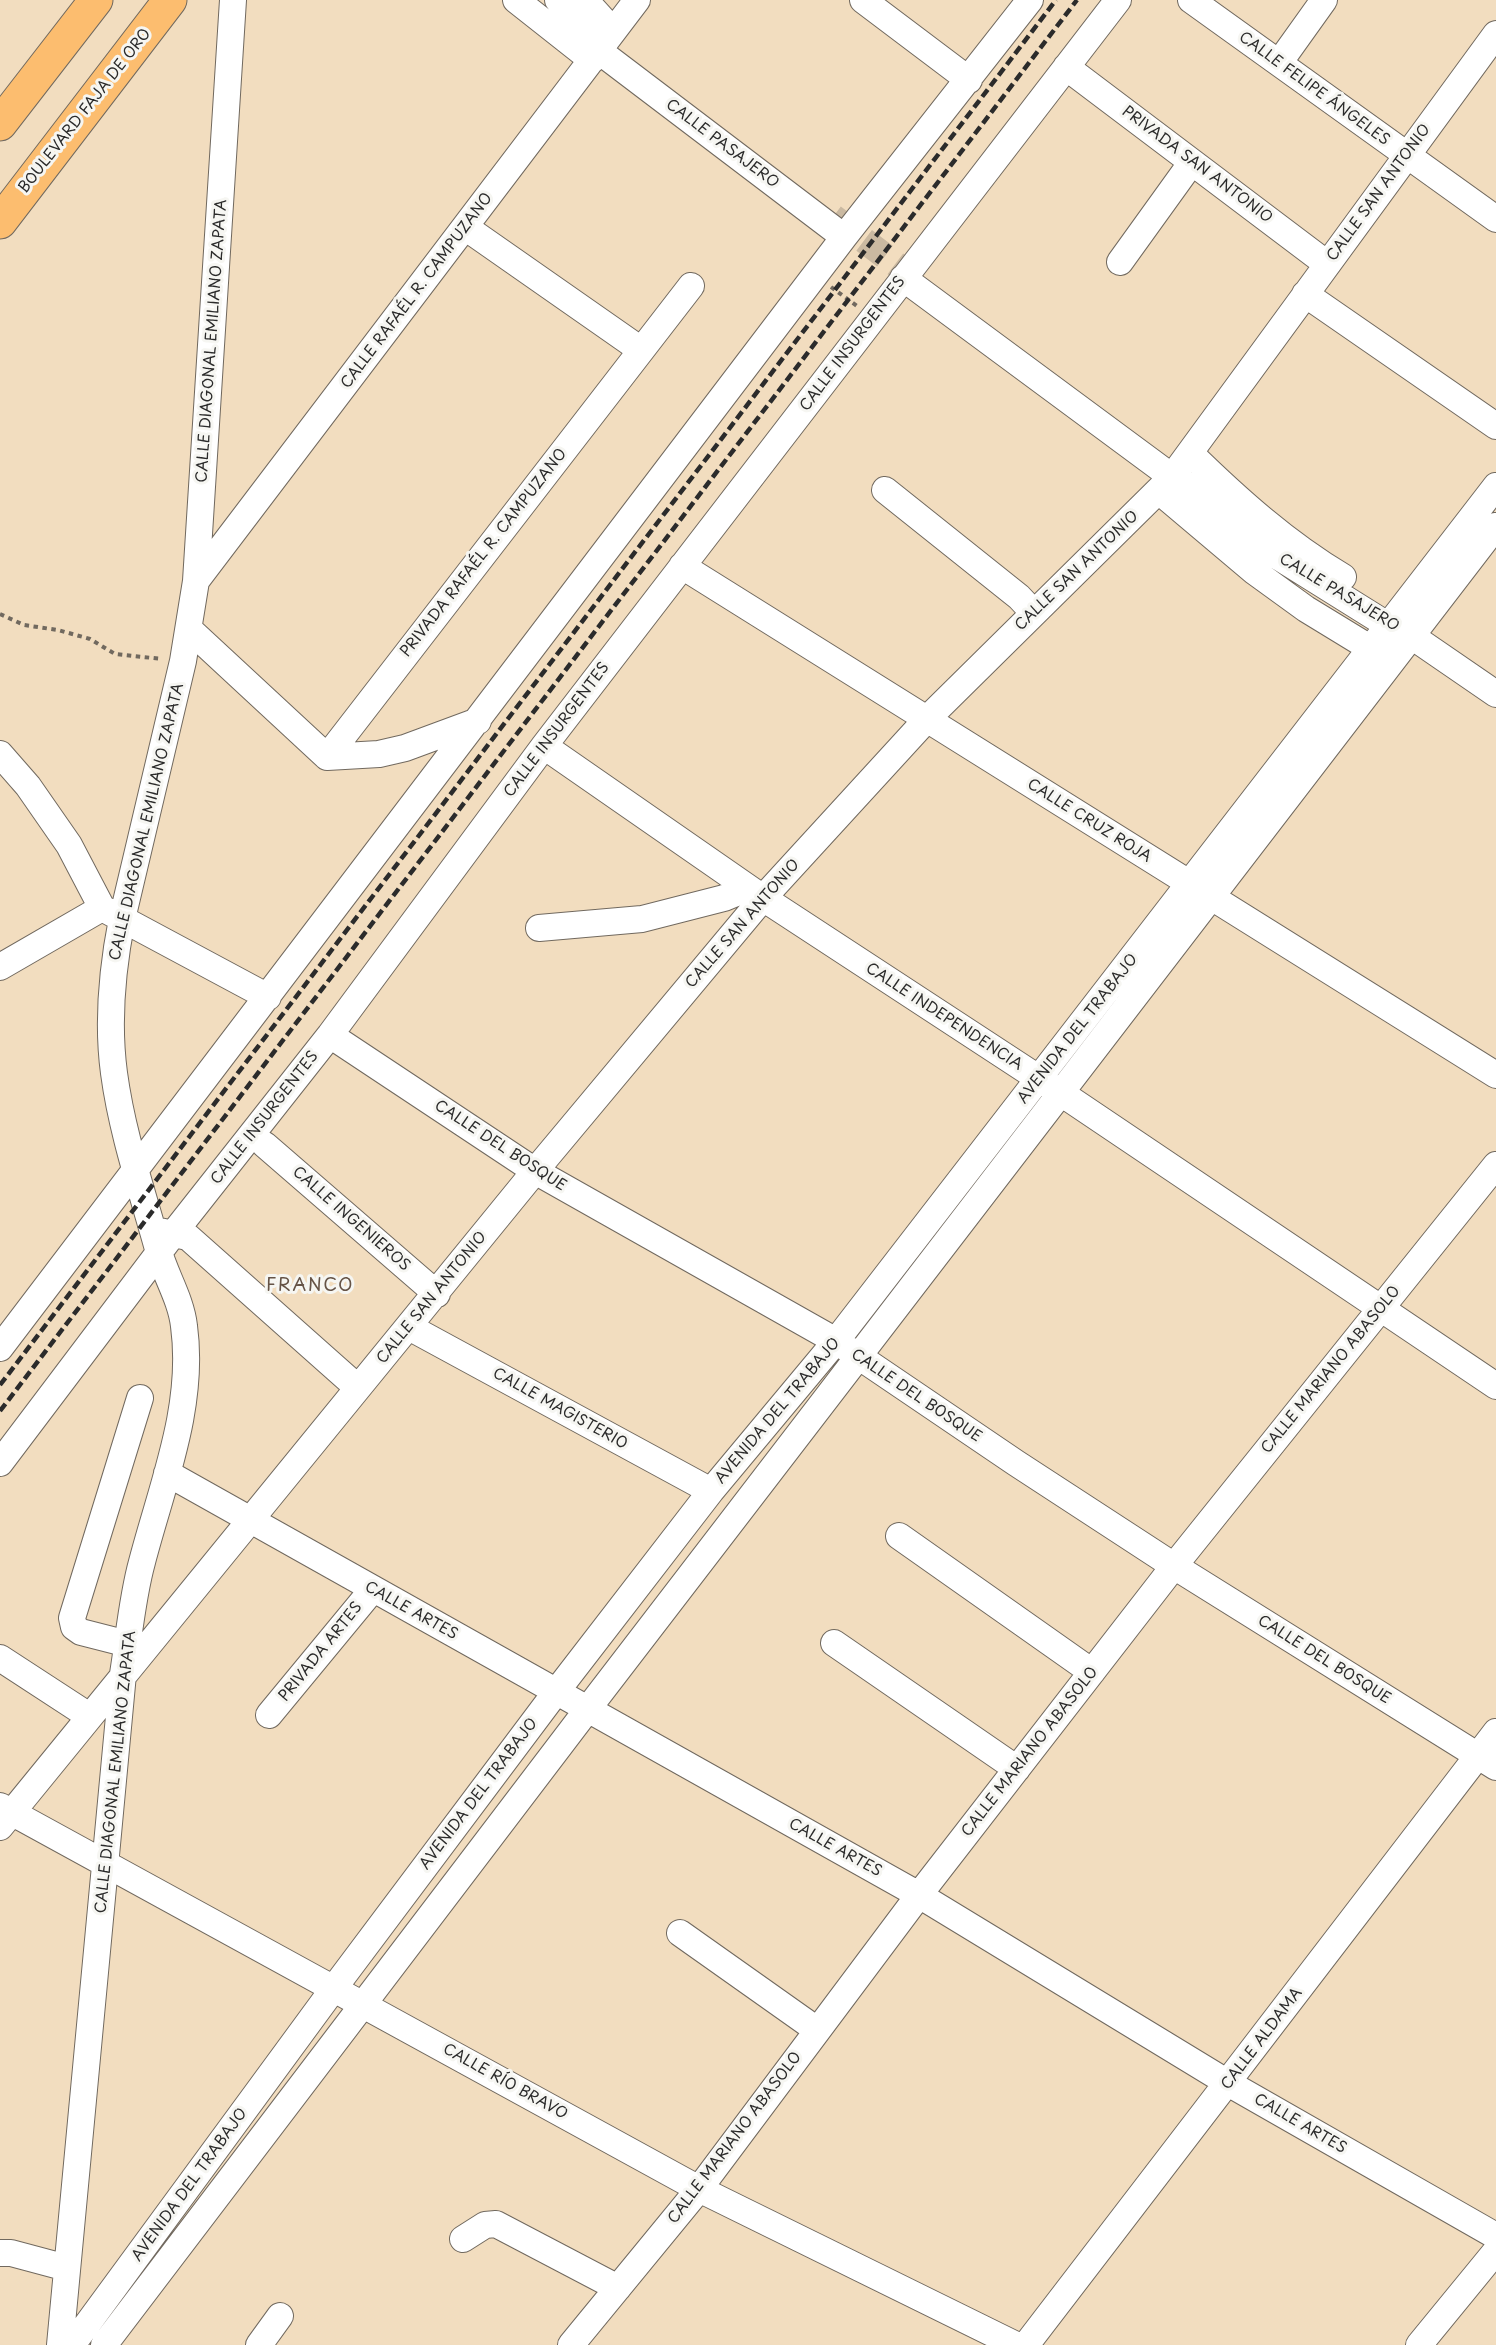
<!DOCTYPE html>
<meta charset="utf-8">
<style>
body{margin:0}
canvas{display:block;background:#f2ddbf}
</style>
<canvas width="1496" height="2345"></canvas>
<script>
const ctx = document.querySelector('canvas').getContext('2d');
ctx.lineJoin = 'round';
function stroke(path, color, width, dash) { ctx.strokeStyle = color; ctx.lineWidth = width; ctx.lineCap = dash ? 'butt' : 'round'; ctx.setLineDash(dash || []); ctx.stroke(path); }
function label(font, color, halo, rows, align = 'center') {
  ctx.font = font + ' "Playpen Sans",sans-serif'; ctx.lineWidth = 6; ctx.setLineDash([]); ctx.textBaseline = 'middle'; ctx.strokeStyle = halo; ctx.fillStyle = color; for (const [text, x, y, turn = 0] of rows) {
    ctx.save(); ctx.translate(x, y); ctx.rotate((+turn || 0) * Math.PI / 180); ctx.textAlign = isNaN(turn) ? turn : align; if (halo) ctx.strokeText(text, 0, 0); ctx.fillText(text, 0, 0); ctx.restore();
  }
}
const minorTunnel = new Path2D(`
 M833 217 926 287`);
const path = new Path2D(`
 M831 287 857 306
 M0 614 24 625 58 630 90 639 115 654 162 659`);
const minor = new Path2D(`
 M516 0 592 60
 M558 0 595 39
 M585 0 613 31
 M863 0 969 80
 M1191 0 1496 219
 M599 51 844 237
 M1279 63 1324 0
 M1066 67 1327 264
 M465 227 641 350
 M1120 262 1192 162
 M903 278 1172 477
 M1305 294 1496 426
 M1190 453C1237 499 1286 543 1343 577
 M1188 485 1261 546 1389 626 1413 637 1496 694
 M885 490 1019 597 1034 613
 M1159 491 1255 572 1306 609 1383 656
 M682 566 1496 1075
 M196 581 637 0
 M190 630 327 757 379 754 405 748 478 721
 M544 746 763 898 1061 1093 1496 1386
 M0 754 28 786 69 845 102 908 268 997
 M327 757 691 286
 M539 928 642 919 724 898 748 888
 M0 967 102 908
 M330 1035 535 1171 836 1341 1016 1463 1174 1566 1496 1767
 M265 1145 437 1294
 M159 1231 188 1237 358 1388
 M409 1327 711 1491
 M0 1348 844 237 1030 0
 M0 1463 173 1234 330 1035 544 746 1118 0
 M167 1473 919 1895 1228 2083 1496 2236
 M899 1536 1092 1672
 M834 1643 1017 1769
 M128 1644 81 1632 74 1627 72 1618 140 1398
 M0 1658 89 1716
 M269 1715 373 1589
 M0 1806 699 2189 1016 2345
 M0 1827 535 1171 763 898 927 719 1172 477 1496 34
 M680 1933 817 2030
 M463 2239 485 2225 496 2224 618 2288
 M0 2253H11L67 2268
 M60 2345 123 1674C129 1637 132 1598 142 1562 162 1485 195 1407 184 1326 181 1299 165 1275 158 1249 142 1191 122 1133 114 1073 107 1021 112 970 122 919L183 661 196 581 233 0
 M72 2345 334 1988 556 1692 711 1491 836 1341 1496 486
 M104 2345 587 1710 1496 526
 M259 2345 280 2316
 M571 2345 699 2189 919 1895 1174 1566 1496 1165
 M1026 2345 1496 1732
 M1419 2345 1496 2251`);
const major = new Path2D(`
 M0 124 96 0
 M0 222 170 0`);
const rail = new Path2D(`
 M0 1385 1056 0
 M0 1411 1077 0`);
const streetNames = [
 ["CALLE FELIPE ÁNGELES",1314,89,36],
 ["BOULEVARD FAJA DE ORO",85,111,-52],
 ["CALLE PASAJERO",722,144,37],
 ["PRIVADA SAN ANTONIO",1197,165,37],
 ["CALLE SAN ANTONIO",1379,193,-54],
 ["CALLE RAFAÉL R. CAMPUZANO",417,291,-53],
 ["CALLE DIAGONAL EMILIANO ZAPATA",212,341,-86],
 ["CALLE INSURGENTES",853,344,-53],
 ["PRIVADA RAFAÉL R. CAMPUZANO",484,553,-52],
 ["CALLE SAN ANTONIO",1077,571,-44],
 ["CALLE PASAJERO",1339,593,31],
 ["CALLE INSURGENTES",557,730,-53],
 ["CALLE CRUZ ROJA",1089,821,32],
 ["CALLE DIAGONAL EMILIANO ZAPATA",147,822,-77],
 ["CALLE SAN ANTONIO",743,924,-49],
 ["CALLE INDEPENDENCIA",944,1017,33],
 ["AVENIDA DEL TRABAJO",1078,1029,-52],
 ["CALLE INSURGENTES",265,1118,-52],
 ["CALLE DEL BOSQUE",500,1146,33],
 ["CALLE INGENIEROS",351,1219,41],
 ["CALLE SAN ANTONIO",432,1298,-51],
 ["CALLE MARIANO ABASOLO",1331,1370,-51],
 ["CALLE DEL BOSQUE",916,1396,34],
 ["CALLE MAGISTERIO",560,1409,29],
 ["AVENIDA DEL TRABAJO",778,1411,-50],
 ["CALLE ARTES",411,1611,29],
 ["PRIVADA ARTES",321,1652,-51],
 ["CALLE DEL BOSQUE",1324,1660,32],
 ["CALLE MARIANO ABASOLO",1030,1752,-52],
 ["CALLE DIAGONAL EMILIANO ZAPATA",116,1772,-84],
 ["AVENIDA DEL TRABAJO",479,1794,-53],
 ["CALLE ARTES",835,1848,29],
 ["CALLE ALDAMA",1262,2039,-53],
 ["CALLE RÍO BRAVO",505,2082,29],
 ["CALLE ARTES",1300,2124,30],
 ["CALLE MARIANO ABASOLO",735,2138,-53],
 ["AVENIDA DEL TRABAJO",190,2185,-54]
];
const quarterNames = [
 ["FRANCO",310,1286]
];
stroke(minorTunnel, '#cab9a1', 26, [26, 13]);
stroke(minor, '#71695f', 28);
stroke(major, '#71695f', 35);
stroke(path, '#71695f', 4, [4.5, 4.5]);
stroke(minor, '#fff', 26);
stroke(major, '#fcbd6f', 33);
stroke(rail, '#2b2b2b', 4.5, [9, 4.5]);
label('15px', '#2b2b2b', '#f6f6f2', streetNames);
ctx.letterSpacing = '1.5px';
label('18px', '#655346', '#f6f6f2', quarterNames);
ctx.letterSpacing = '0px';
</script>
